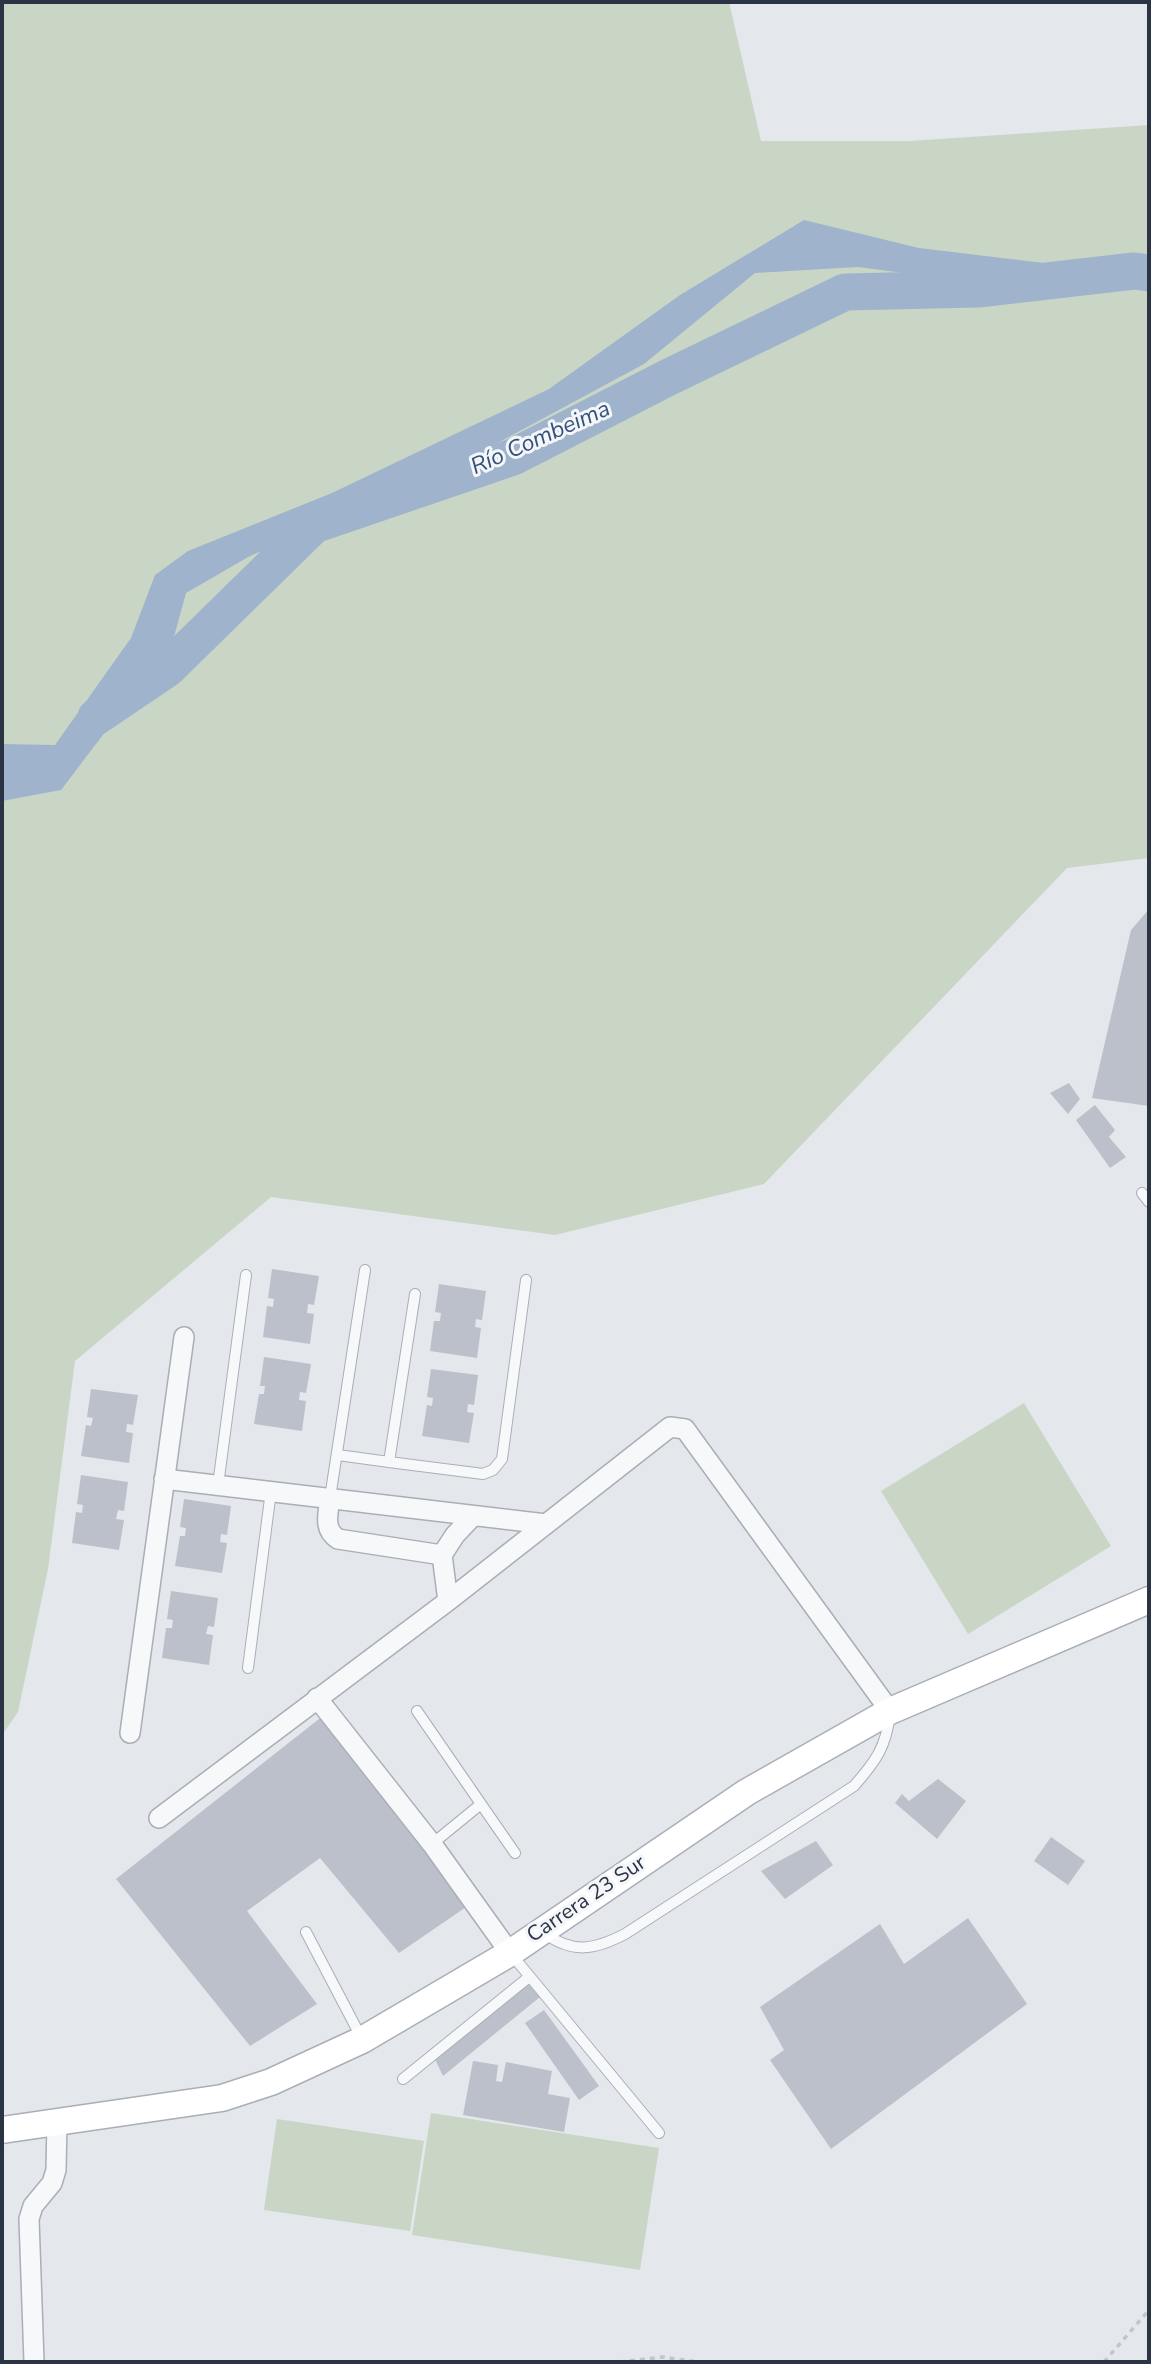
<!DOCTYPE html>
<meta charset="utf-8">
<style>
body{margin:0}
#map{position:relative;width:1151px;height:2364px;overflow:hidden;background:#e4e7ec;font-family:"Nunito Sans",sans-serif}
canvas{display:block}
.frame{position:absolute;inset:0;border:4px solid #2b3445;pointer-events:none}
</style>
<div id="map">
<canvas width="1151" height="2364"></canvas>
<div class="frame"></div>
</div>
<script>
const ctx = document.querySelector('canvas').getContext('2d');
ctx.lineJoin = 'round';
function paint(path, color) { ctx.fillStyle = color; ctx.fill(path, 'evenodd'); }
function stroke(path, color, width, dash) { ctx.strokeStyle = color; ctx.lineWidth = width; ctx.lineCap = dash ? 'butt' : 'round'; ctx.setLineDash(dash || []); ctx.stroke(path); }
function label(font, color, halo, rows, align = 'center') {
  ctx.font = font + ' "Nunito Sans",sans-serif'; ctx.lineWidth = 6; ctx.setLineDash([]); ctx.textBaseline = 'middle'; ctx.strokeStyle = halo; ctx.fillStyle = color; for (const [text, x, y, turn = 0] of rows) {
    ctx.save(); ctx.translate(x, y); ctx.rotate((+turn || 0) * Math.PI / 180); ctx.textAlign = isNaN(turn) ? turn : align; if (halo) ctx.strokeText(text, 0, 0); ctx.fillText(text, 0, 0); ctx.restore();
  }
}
const green = new Path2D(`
 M2 2H729L761 141H910L1149 125V858L1067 868 764 1184 555 1235 271 1197 75 1361 48 1569 18 1712 2 1735Z
 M1024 1403 1111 1546 968 1634 881 1491Z
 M431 2113 659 2148 640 2270 412 2235Z
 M277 2119 424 2141 410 2231 264 2210Z`);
const water = new Path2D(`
 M804 220 919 248 1077 267 1149 269V287L1122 283 994 285 858 267 755 273 644 364 453 467 250 556 186 593 172 644 61 790 2 801V744L55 745 131 638 155 575 188 551 332 493 549 389 680 295Z`);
const river = new Path2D(`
 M96 717 167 669 314 525 513 457 669 377 845 292 978 289 1134 271 1149 273`);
const building = new Path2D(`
 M1149 909V1106L1092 1098 1131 930Z
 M1069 1083 1080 1099 1068 1114 1050 1093Z
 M1095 1105 1115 1130 1109 1137 1126 1157 1110 1168 1076 1120Z
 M272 1269 319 1276 314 1305 308 1304 307 1313 314 1314 310 1344 263 1337 267 1306 273 1307 274 1299 268 1298Z
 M439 1284 486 1291 482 1320 476 1319 475 1327 481 1328 477 1358 430 1351 434 1321H440L441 1313 435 1312Z
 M264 1357 311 1364 306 1393 300 1392 299 1400 306 1401 302 1431 254 1424 259 1394H264L265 1386H260Z
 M431 1369 478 1375 474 1405 468 1404 467 1412 474 1413 469 1443 422 1436 427 1405 432 1406 433 1398 427 1397Z
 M91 1389 138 1395 133 1425 127 1424 126 1432 133 1433 129 1463 81 1456 86 1425 91 1426 93 1418 87 1417Z
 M81 1475 128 1482 124 1511 118 1510 116 1519 124 1520 119 1550 72 1543 76 1512 82 1513 83 1505 77 1504Z
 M184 1499 231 1506 227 1535 221 1534 220 1542 227 1543 222 1573 175 1566 180 1536H185L186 1528 180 1527Z
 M171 1591 218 1598 214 1627 208 1626 206 1634 213 1635 209 1665 162 1658 166 1628H172L173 1620 167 1619Z
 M324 1715 469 1905 399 1953 320 1858 247 1911 317 2004 250 2046 116 1879Z
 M938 1779 966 1801 937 1839 895 1803 902 1794 909 1801Z
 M1051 1837 1085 1861 1068 1885 1034 1861Z
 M816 1841 833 1865 785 1899 761 1871Z
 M968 1918 1027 2004 831 2149 770 2060 784 2050 760 2007 880 1924 904 1964Z
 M528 1984 540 1997 443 2076 434 2057Z
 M544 2010 599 2086 579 2100 525 2023Z
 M473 2061 498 2065 496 2081 502 2082 506 2062 552 2071 548 2094 570 2098 564 2132 463 2115Z`);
const path = new Path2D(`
 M620 2362 663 2357 698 2362
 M1104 2362 1149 2310`);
const service = new Path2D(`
 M1142 1193 1149 1202
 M338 1455 389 1462 415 1294
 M389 1462 483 1474 493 1470 502 1459 526 1280
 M218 1485 246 1275
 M330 1498 365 1270
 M248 1668 271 1491
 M417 1711 481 1804 432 1844
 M481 1804 515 1853
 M306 1932 361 2037
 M544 1933C573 1954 594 1950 625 1934L854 1786C876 1761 886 1747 890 1714
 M512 1955 659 2133
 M403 2079 529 1977`);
const minor = new Path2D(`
 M164 1479 546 1524
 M330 1498C328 1515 323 1529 338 1539L442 1555
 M448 1601 442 1555 455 1535 473 1516
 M317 1698 432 1844 510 1953
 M130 1733 184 1337
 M159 1818 448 1601 670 1427 685 1429 890 1711
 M34 2362 29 2219 33 2206 52 2183 56 2170 57 2122`);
const secondary = new Path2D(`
 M2 2130 222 2098 271 2082 362 2040 510 1953 747 1792 890 1711 1149 1600`);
const streetNames = [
 ["Carrera 23 Sur",587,1900,-34]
];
const waterNames = [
 ["Río Combeima",541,439,-24]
];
paint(green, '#c9d6c5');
paint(water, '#9fb4cc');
stroke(river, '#9fb4cc', 37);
paint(building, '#bbc0ca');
stroke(service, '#a9aeb7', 12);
stroke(minor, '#a9aeb7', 22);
stroke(secondary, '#a9aeb7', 29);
stroke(path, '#c2c5cb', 3.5, [5, 5]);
stroke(service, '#f7f8fa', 10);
stroke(minor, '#f7f8fa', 19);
stroke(secondary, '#fff', 26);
label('21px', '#2b3445', '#f4f6f9', streetNames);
label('italic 23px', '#34527a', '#f4f6f9', waterNames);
</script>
